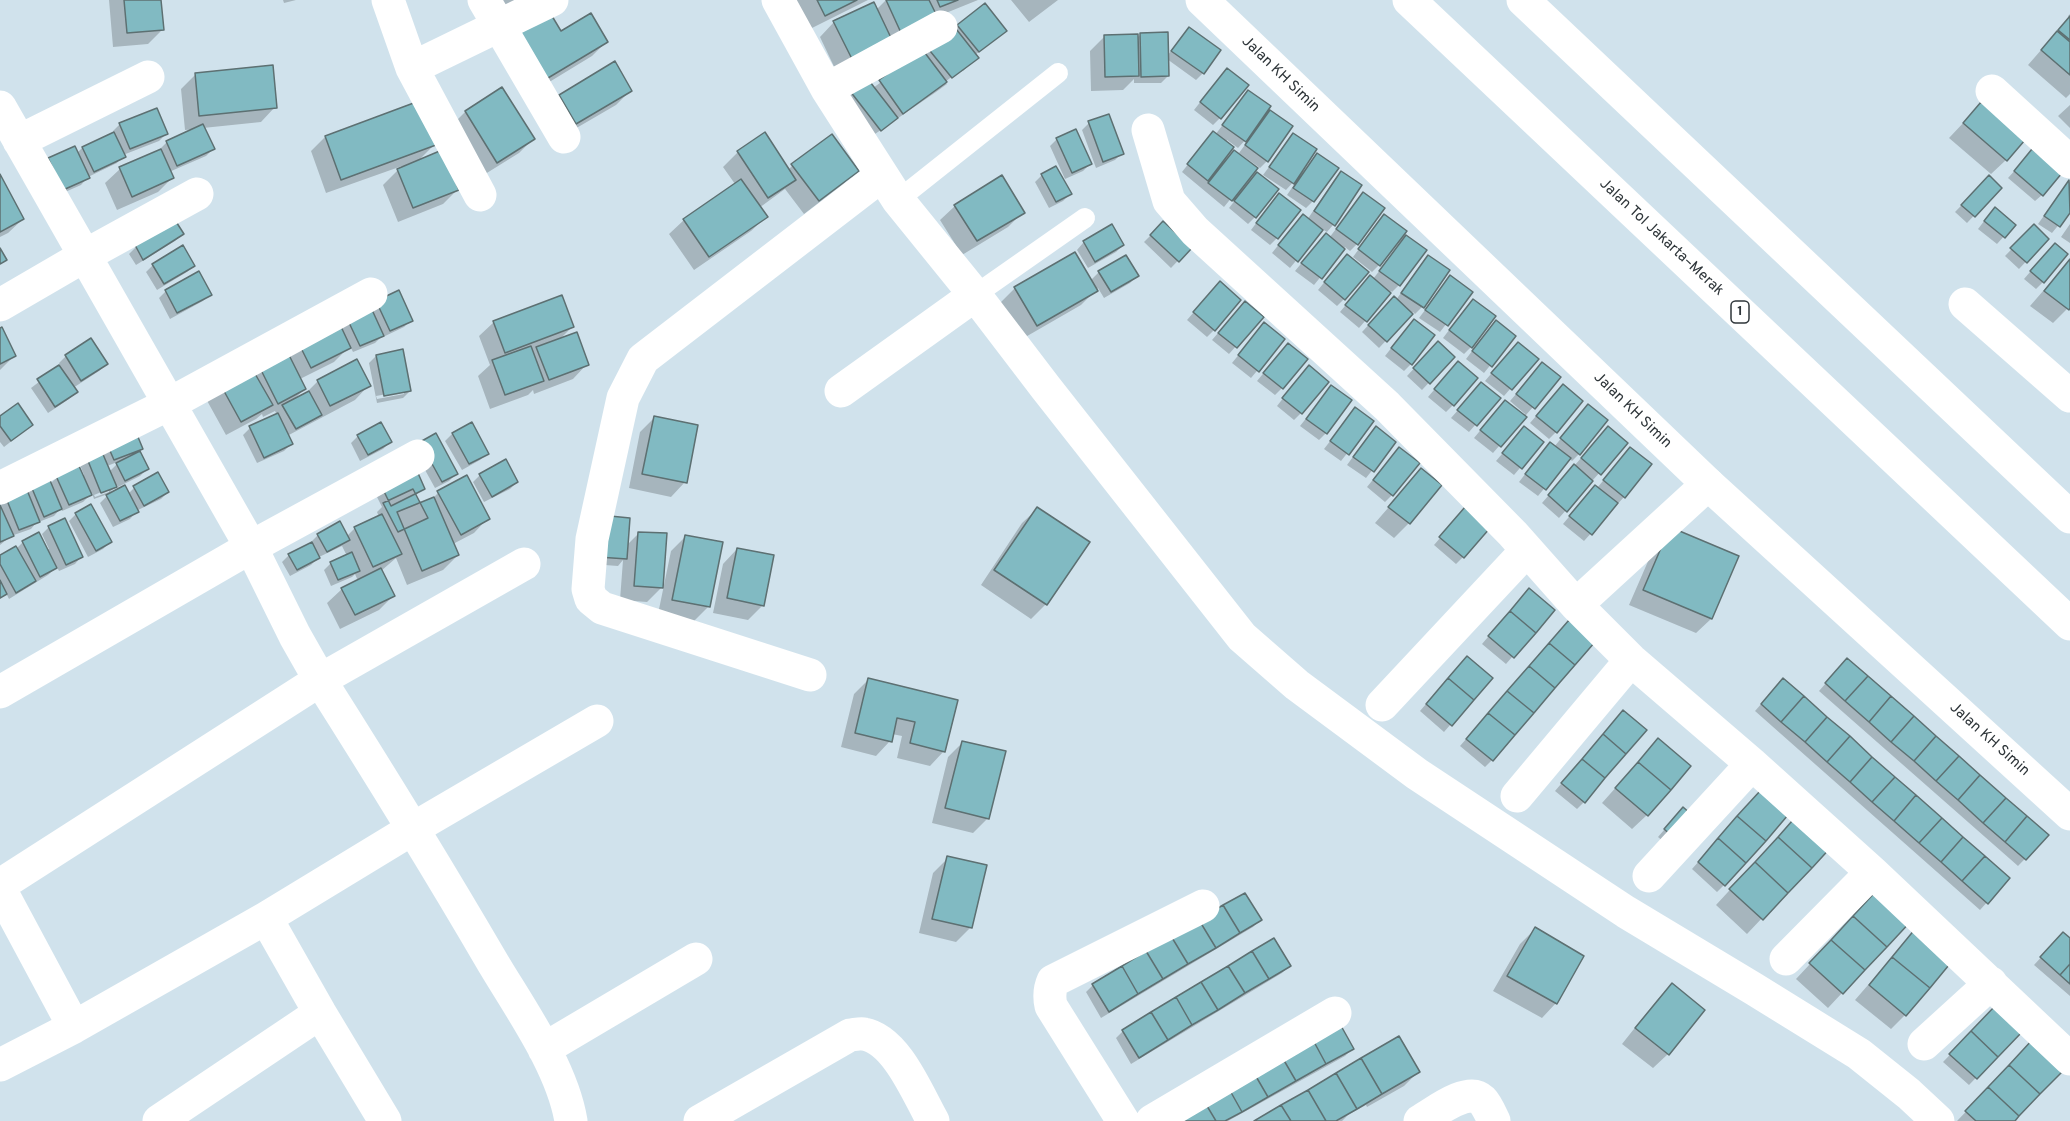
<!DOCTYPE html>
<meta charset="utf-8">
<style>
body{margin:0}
canvas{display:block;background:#d0e2ec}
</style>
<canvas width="2070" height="1121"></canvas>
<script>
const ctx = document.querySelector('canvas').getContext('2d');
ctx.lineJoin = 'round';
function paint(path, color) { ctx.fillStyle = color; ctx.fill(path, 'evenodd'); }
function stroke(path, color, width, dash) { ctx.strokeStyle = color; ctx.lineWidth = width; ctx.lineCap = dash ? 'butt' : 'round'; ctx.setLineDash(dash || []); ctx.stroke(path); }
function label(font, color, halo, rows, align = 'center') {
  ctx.font = font + ' Overpass,sans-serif'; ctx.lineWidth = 4.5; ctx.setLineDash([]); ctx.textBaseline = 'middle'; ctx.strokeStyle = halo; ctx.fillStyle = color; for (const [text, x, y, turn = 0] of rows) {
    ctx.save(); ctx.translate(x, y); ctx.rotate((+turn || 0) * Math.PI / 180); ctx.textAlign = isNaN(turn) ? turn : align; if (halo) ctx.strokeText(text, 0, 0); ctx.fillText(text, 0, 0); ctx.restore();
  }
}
const shadow = new Path2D(`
 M109 0H160L162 30 148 44 113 47Z
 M283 0H296L284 3Z
 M479 0H523L486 16Z
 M796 0H868L810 29Z
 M886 0H978L936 17 838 75 820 37 834 22 876 10Z
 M1011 0H1058L1029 22Z
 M2070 14V94L2066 98 2028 65 2069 18 2068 16Z
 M958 26 1005 31 975 55 977 57 963 71V68L945 82 947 84 936 92 875 134 844 99 851 92 873 88Z
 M1189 29 1203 73 1196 80 1167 59 1168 76 1161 83H1134V79L1123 90 1091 91 1090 51 1105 36 1137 38 1141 34 1167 56Z
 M561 34 607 41 592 56 528 95Z
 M614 64 630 91 616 105 561 137 545 111 560 96Z
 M196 74 275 107 261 122 203 128 213 149 206 156 169 172 172 178 158 192 117 210 105 183 120 169 161 151 160 149 167 142 196 129 185 130 181 89Z
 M1220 77V118L1213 125 1194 110Z
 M502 89 533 139 519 153 482 176 451 126 465 112Z
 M1248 92 1259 121 1260 122 1270 112 1267 161 1260 168 1239 153 1250 138 1248 137 1238 148 1227 140 1221 163 1222 164 1234 152 1255 169 1224 207 1182 172 1207 140 1215 135Z
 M1981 104 2006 160 1991 174 1949 138Z
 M2070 105V128L2058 116Z
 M1089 123 1122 153 1115 160 1096 168 1082 130Z
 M120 124 166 134 159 141 123 155 117 163 88 177 81 185 56 196 77 153 82 148 114 133 113 131Z
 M1293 135 1301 171 1303 172 1317 155 1313 201 1306 208 1287 195 1298 179 1297 178 1286 190 1263 175Z
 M325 137 434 145 416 163 457 190 443 204 398 222 383 185 402 166 326 193 311 151Z
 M1057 139 1090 164 1083 171 1065 179 1050 146Z
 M738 152 788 170 792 166 857 171 842 185 804 214 785 189 759 208 766 217 751 231 694 270 669 234 684 220 735 184 723 167Z
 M2026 158 2042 195 2035 201 2008 178Z
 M1056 168 1070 194 1063 201 1049 208 1035 182 1042 175Z
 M1341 173 1333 225 1327 232 1322 229 1290 268 1272 253 1296 223 1307 220 1334 180Z
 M0 177 23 219 8 233 0 237Z
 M1989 177 2000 188 1967 223 1955 212Z
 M1250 181 1255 217 1248 224 1229 208Z
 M2070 182V211L2052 233 2038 224 2063 189Z
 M1363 194 1383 208 1357 244 1350 251 1345 247 1314 285 1295 271 1319 242 1329 238Z
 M1272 202 1277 238 1270 245 1251 230Z
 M955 206 1023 212 1008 227 962 255 940 220Z
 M1988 216 2014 225 1997 244 1978 229Z
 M175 222 182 234 175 241 136 265 129 254 136 247Z
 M1163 223 1190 248 1171 268 1144 242Z
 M1378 223 1379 265 1372 272 1353 257Z
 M2070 224V243L2061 237Z
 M1111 226 1123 245 1116 252 1088 268 1077 250 1083 243Z
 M2034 226 2047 239 2019 269 2005 256Z
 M1406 237 1399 285 1392 292 1391 291 1359 328 1340 312 1363 284 1373 279Z
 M2048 251 2043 282 2036 289 2024 279Z
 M1428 257 1448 270 1422 307 1415 314 1413 312 1379 348 1362 332 1387 305 1396 300 1421 264Z
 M2070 260V306L2053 323 2030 306Z
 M1340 263 1344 299 1337 306 1318 290Z
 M153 265 194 266 187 272 157 290 146 272Z
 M1099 272 1137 276 1130 283 1104 298 1098 288 1081 305 1022 339 1000 303 1015 288 1090 281Z
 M1450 277 1471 292 1440 332 1419 318Z
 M1213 290 1214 330 1207 337 1187 320Z
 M166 291 210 294 203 301 170 319 159 298Z
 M376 302 411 320 404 327 383 337 382 336 375 343 353 352 350 346 334 362 300 379 305 389 294 399 304 395 318 381 357 361 369 385 355 400 287 436 291 444 284 451 257 463 243 435 250 428 277 415 275 411 263 417 262 414 256 419 226 435 205 397Z
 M1466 308 1471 347 1464 354 1443 338Z
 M1238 310 1262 317 1229 354 1212 340Z
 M494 322 572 327 559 340 587 364 573 379 534 394 533 390 528 395 490 409 478 376 490 365 479 336Z
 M1407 328 1411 364 1404 371 1385 356Z
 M0 329 14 356 0 370Z
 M1489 329 1514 336 1484 373 1466 359Z
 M1258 331 1283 340 1251 378 1232 363Z
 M91 340 106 364 99 371 73 388 76 392 69 399 48 413 31 388 60 366 59 363 66 356Z
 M1431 350 1453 357 1422 390 1407 376Z
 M1511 350 1536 359 1504 396 1485 381Z
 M1281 352 1282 388 1275 395 1257 381Z
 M376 356 410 391 403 398 377 403 369 363ZM404 391V394L377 399 376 396Z
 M1451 370 1453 405 1446 412 1428 397Z
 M1536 371 1559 377 1493 453 1474 438 1498 409 1523 416 1525 414 1510 401Z
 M1302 374 1301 413 1294 420 1277 406Z
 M1331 387 1326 433 1319 440 1300 426Z
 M1475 391 1499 398 1469 432 1451 418Z
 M1556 393V432L1549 439 1530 423Z
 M1355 409 1372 422 1341 461 1324 449Z
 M1582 413 1579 454 1572 461 1569 458 1538 496 1519 482 1543 451 1550 444 1554 447Z
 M0 417 32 425 4 447 0 442Z
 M655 417 685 482 671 497 629 488 640 432Z
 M471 424 487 453 480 460 462 470 445 441 452 434Z
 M1369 435 1394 443 1366 478 1347 465Z
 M1518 435 1542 442 1514 475 1496 461Z
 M1601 435 1626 443 1559 518 1542 503Z
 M358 436 390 442 383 449 360 461 351 443Z
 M141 449 139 451 147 469 140 476 118 487 117 485 108 494 94 499 92 493 83 502 62 511 61 508 54 516 36 523 31 529 11 536 0 545V506L7 499 32 488 50 484 57 477 84 475 78 460 85 453ZM120 461 109 472 107 466ZM109 489V492L95 497 94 495Z
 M414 450 456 474 449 481 435 488Z
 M1392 456V495L1385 502 1367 487Z
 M1624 456V497L1584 541 1563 524 1588 494 1597 488Z
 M1421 470 1440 485 1409 523 1394 538 1375 523Z
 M480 475 517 482 510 489 484 502 473 482Z
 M466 477 488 518 474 533 453 544 458 555 443 570 407 585 396 558 381 571 393 596 379 610 340 629 327 603 342 589 358 581 355 574 352 577 331 586 324 570 331 563 347 556 342 546 319 557 311 565 290 576 282 562 289 555 311 544V542L318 535 339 523 347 536 355 528 379 517 377 512 382 507 373 489 424 488 415 496 419 504 431 500 438 493Z
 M134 488 168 492 161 499 138 510 130 519 113 527 100 503 107 496 128 494Z
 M1037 509 1088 542 1046 604 1031 619 981 585 1022 523Z
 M76 514 110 542 103 549 88 557 69 521Z
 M1459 516 1463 557 1456 564 1434 545Z
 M49 527 81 557 75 564 59 571 57 567 48 575 9 599 6 593 0 599V557L16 549 23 542 46 550 49 549 42 534Z
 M639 533 661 588 647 602 620 600 623 560 618 566 591 564 626 546Z
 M685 537 721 544 708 607 694 621 658 614 671 551Z
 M1656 543 1737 557 1711 619 1696 633 1629 605Z
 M737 549 763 605 748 620 713 613 723 564Z
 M1522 597 1553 610 1506 664 1482 644Z
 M1562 629 1492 760 1485 767 1460 746Z
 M1460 664 1491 678 1444 732 1420 711Z
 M1840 667 2047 836 2018 866 1819 691Z
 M868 680 956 701 944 751 930 766 897 758 902 736 892 734 890 741 876 756 841 747 854 694Z
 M1776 687 2008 879 1980 910 1755 711Z
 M1616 719 1584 802 1577 809 1555 791Z
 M1658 740 1647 815 1632 829 1602 803Z
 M962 743 988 818 973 833 932 823 948 757Z
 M1753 800 1724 885 1717 892 1692 869Z
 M1676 816 1665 843 1658 837Z
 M1785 830 1831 845 1747 934 1716 905Z
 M948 858 970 928 956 942 919 933 933 873Z
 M1244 895 1260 920 1253 927 1101 1018 1086 992 1093 985Z
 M1865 905 1911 919 1828 1008 1796 979Z
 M1920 925 1905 1015 1891 1029 1855 1000Z
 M1535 929 1556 1003 1542 1018 1493 991 1520 944Z
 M2070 940V996L2034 965 2056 941Z
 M1289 966 1282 973 1131 1064 1116 1038 1123 1031Z
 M1672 985 1703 1010 1668 1054 1653 1068 1622 1044 1657 1000Z
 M1995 1008 2020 1032 1969 1085 1943 1062Z
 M1352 1049 1345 1056 1228 1121H1174Z
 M2019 1056 2013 1121H1957Z
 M1418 1072 1404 1086 1367 1107 1366 1105 1348 1115 1342 1121H1257Z`);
const building = new Path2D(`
 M124 0H161L164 30 127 33Z
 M817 0H857L825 16Z
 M886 0H929L938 18 902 35Z
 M937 0H958L940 7Z
 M874 2 893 42 853 61 833 21Z
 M985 3 1007 31 979 52 957 25Z
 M549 11 561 31 591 13 608 42 543 81 519 29Z
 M2070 16V40L2058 30Z
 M953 25 979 58 952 78 926 46Z
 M1189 27 1221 50 1204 74 1171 51Z
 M2057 31 2070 42V75L2041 50Z
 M1168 32 1169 76 1141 77 1140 33Z
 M1138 34 1139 76 1105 77 1104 35Z
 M922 49 947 82 903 114 879 80Z
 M615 61 632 91 576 124 559 95Z
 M273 65 277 108 199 116 195 73Z
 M1227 68 1249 85 1221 119 1200 102Z
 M867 78 898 118 881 131 850 91Z
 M502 87 535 139 497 163 465 111Z
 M1248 90 1271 106 1246 142 1222 125Z
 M419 101 436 145 341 180 325 136Z
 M1981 102 2025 140 2007 161 1963 123Z
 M157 108 168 134 130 149 119 123Z
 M1270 110 1293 126 1268 162 1245 145Z
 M1109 114 1124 154 1103 162 1088 121Z
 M203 124 215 149 177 166 166 141Z
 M1076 129 1092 164 1072 173 1056 138Z
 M1213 131 1234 147 1208 181 1187 164Z
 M114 132 126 157 94 172 82 147Z
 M765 132 796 180 768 198 737 151Z
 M1293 133 1317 149 1294 184 1269 167Z
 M832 134 859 171 819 201 791 164Z
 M75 146 90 178 63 190 48 158Z
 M161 149 174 178 132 197 119 167Z
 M2032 149 2062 173 2043 196 2014 171Z
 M442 150 459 190 413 208 397 169Z
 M1234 150 1258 168 1232 201 1208 183Z
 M1317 153 1339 168 1314 202 1293 188Z
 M1056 166 1072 194 1056 202 1041 174Z
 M1341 171 1362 185 1335 226 1314 211Z
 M1257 172 1279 189 1256 218 1234 201Z
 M0 174 24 219 0 232Z
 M1002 175 1025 213 977 241 954 205Z
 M1989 175 2002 188 1975 217 1961 205Z
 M741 179 768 217 709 257 683 219Z
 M2069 180 2070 213 2060 227 2044 216Z
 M1363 192 1385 208 1358 245 1336 229Z
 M1279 193 1301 210 1278 239 1256 223Z
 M1995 207 2016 225 2005 238 1984 221Z
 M1303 214 1323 230 1298 262 1278 245Z
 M1384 214 1407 231 1380 266 1358 249Z
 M175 220 184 234 143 260 135 245Z
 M1163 221 1192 248 1179 262 1150 235Z
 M1112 224 1124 245 1095 262 1083 241Z
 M2034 224 2049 239 2027 263 2010 248Z
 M1326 233 1345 249 1322 279 1301 263Z
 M1406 235 1427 250 1400 286 1379 271Z
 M2055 243 2068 254 2044 283 2030 271Z
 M183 245 195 266 164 284 152 264Z
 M0 248 7 260 0 264Z
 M1075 252 1098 291 1037 326 1014 287Z
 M1347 254 1369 272 1345 300 1324 282Z
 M1126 255 1139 276 1111 292 1098 271Z
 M1428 255 1450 270 1424 308 1401 293Z
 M2070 259V308L2069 310 2044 291Z
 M199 271 212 295 177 313 165 290Z
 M1370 275 1391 293 1367 322 1345 305Z
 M1450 275 1473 292 1448 326 1425 310Z
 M1220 281 1241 300 1215 331 1193 312Z
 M399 290 413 321 390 331 376 301Z
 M562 295 574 327 505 353 493 321Z
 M1394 296 1413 314 1387 342 1368 325Z
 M1473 299 1496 316 1472 348 1449 330Z
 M368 301 384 336 360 346 344 312Z
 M1245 301 1264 317 1237 348 1218 333Z
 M337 318 351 348 311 368 296 338Z
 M1414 319 1435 335 1412 365 1391 348Z
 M1496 320 1516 336 1492 367 1472 351Z
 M1264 322 1285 339 1259 372 1238 355Z
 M2 327 16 356 0 364V328Z
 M577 332 589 365 549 380 536 347Z
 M91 338 108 364 81 381 65 355Z
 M1438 341 1455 357 1430 384 1413 368Z
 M1518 342 1539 359 1512 390 1491 373Z
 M1288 343 1308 359 1283 389 1263 373Z
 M531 346 544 381 505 395 492 360Z
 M286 349 306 389 278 404 258 364Z
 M403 349 411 391 384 396 376 355Z
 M357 359 371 386 330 406 317 380Z
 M1458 361 1478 378 1454 406 1434 389Z
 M1542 362 1561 377 1535 409 1516 394Z
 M59 365 78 392 55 407 37 379Z
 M250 365 273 405 241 422 219 382Z
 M1309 365 1329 382 1302 414 1282 398Z
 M1481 382 1501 398 1477 426 1457 410Z
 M1563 384 1583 401 1557 433 1536 416Z
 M1331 385 1352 400 1327 434 1306 419Z
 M309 391 322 415 296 429 282 405Z
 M1505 400 1527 417 1501 447 1480 430Z
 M18 403 33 425 11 441 0 426V416Z
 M1588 404 1608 420 1580 455 1560 438Z
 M1355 407 1374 421 1349 455 1330 441Z
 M278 413 293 444 264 458 249 426Z
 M654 416 698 425 687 483 642 474Z
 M381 422 392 442 368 455 357 435Z
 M472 422 489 454 469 464 452 433Z
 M133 425 143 449 114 460 104 437Z
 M1376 426 1396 442 1374 472 1353 457Z
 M1524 426 1544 442 1522 469 1502 453Z
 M1608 426 1628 443 1601 475 1581 458Z
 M436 433 458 474 442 482 420 442Z
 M1550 442 1571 458 1546 490 1525 474Z
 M99 445 117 487 101 493 84 451Z
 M1399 447 1420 463 1393 496 1373 480Z
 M1630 447 1652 464 1625 498 1603 480Z
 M140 451 149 469 125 481 116 463Z
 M506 459 518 482 492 497 479 474Z
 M414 464 425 489 391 506 379 481Z
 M1574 464 1593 481 1567 512 1548 495Z
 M79 466 92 495 69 505 56 476Z
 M1421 468 1442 485 1410 524 1388 507Z
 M158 472 169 492 144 506 133 486Z
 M467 475 490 519 461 535 437 491Z
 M49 478 62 509 44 517 31 486Z
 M125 485 139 512 120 521 106 495Z
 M1595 485 1618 503 1592 535 1569 516Z
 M413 489 428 518 398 532 383 503Z
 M27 490 40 522 19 530 6 498Z
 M434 497 459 555 422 571 397 512Z
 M91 504 112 542 96 551 75 513Z
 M0 505 14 536 0 542Z
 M1037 507 1090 542 1047 605 994 570Z
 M1465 507 1490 528 1464 558 1439 537Z
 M382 514 402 554 373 567 354 527Z
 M600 515 630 518 627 559 598 557Z
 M65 518 83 557 66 565 48 526Z
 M340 521 350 540 327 552 317 534Z
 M1670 527 1739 556 1712 619 1643 590Z
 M39 532 57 568 40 577 22 541Z
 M638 532 667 533 663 588 634 586Z
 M685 535 723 542 710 607 672 600Z
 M312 542 320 558 297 570 288 554Z
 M16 546 36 581 16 593 0 564V555Z
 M737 548 774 555 764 606 727 598Z
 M352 552 360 571 338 580 330 562Z
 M381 568 395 596 355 615 341 588Z
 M0 580 7 594 0 598Z
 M1529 588 1555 610 1536 633 1510 611Z
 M1510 611 1536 633 1514 658 1488 636Z
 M1569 620 1595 642 1575 665 1549 643Z
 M1549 643 1575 665 1555 688 1529 666Z
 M1467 656 1493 678 1474 700 1448 678Z
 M1847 658 1868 676 1845 701 1825 683Z
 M1529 666 1555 688 1534 713 1507 691Z
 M1868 676 1891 696 1869 722 1845 701Z
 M868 678 958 700 945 752 910 743 915 722 897 718 892 742 855 733Z
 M1448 678 1474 700 1452 726 1426 704Z
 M1783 678 1804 696 1781 722 1761 704Z
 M1507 691 1534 713 1515 735 1488 713Z
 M1804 696 1827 717 1805 742 1781 722Z
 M1891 696 1914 716 1891 742 1869 722Z
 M1623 710 1647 730 1626 754 1603 734Z
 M1488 713 1515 735 1493 761 1466 739Z
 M1914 716 1936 736 1914 761 1891 742Z
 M1827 717 1850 736 1827 762 1805 742Z
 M1603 734 1626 754 1605 778 1582 759Z
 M1850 736 1872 757 1850 782 1827 762Z
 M1936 736 1959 756 1936 781 1914 761Z
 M1658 738 1691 766 1671 790 1638 762Z
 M962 741 1006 751 989 819 945 808Z
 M1959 756 1980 775 1958 800 1936 781Z
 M1872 757 1895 777 1872 802 1850 782Z
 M1582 759 1605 778 1585 803 1561 783Z
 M1638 762 1671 790 1648 816 1615 788Z
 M1980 775 2006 798 1983 823 1958 800Z
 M1895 777 1916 795 1894 821 1872 802Z
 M1760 791 1788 815 1766 841 1737 816Z
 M1916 795 1942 818 1919 843 1894 821Z
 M2006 798 2027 816 2005 842 1983 823Z
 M1683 807 1692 815 1673 837 1664 829Z
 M1799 813 1833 845 1812 868 1778 837Z
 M1737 816 1766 841 1746 863 1718 838Z
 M2027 816 2049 835 2026 860 2005 842Z
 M1942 818 1963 837 1941 862 1919 843Z
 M1778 837 1812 868 1788 893 1755 862Z
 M1963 837 1985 856 1962 881 1941 862Z
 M1718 838 1746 863 1725 886 1698 862Z
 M947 856 987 865 972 928 932 919Z
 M1985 856 2010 878 1988 904 1962 881Z
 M1755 862 1788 893 1763 920 1729 889Z
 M1879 888 1913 919 1887 947 1853 916Z
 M1245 893 1262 920 1240 933 1223 905Z
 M1223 905 1240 933 1216 948 1199 920Z
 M1853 916 1887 947 1865 970 1831 940Z
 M1199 920 1216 948 1188 964 1171 936Z
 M1920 923 1958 954 1930 988 1892 957Z
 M1535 927 1584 956 1557 1004 1507 976Z
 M2063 932 2070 938V964L2060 975 2040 957Z
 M1171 936 1188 964 1163 979 1146 951Z
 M1274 938 1291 966 1269 979 1252 951Z
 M1831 940 1865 970 1843 994 1809 963Z
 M1146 951 1163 979 1138 994 1122 966Z
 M1252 951 1269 979 1245 993 1228 966Z
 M1892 957 1930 988 1906 1016 1869 985Z
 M2070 964V984L2060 975Z
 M1122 966 1138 994 1109 1012 1092 984Z
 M1228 966 1245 993 1218 1010 1201 982Z
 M1201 982 1218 1010 1192 1025 1176 997Z
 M1672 983 1705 1010 1669 1055 1635 1028Z
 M1176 997 1192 1025 1168 1040 1151 1012Z
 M1995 1006 2022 1032 1998 1057 1971 1031Z
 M1151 1012 1168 1040 1139 1058 1122 1030Z
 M1340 1024 1354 1049 1326 1064 1313 1040Z
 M1971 1031 1998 1057 1977 1079 1949 1054Z
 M1399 1036 1420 1072 1382 1094 1361 1058Z
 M2033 1039 2065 1069 2040 1094 2009 1065Z
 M1313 1040 1326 1064 1296 1081 1282 1057Z
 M1282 1057 1296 1081 1268 1097 1254 1073Z
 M1361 1058 1382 1094 1357 1109 1336 1073Z
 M2009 1065 2040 1094 2019 1116 1988 1087Z
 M1254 1073 1268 1097 1242 1112 1228 1087Z
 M1336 1073 1357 1109 1336 1121H1326L1308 1090Z
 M1228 1087 1242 1112 1225 1121H1216L1204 1101Z
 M1988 1087 2019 1116 2015 1121H1976L1965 1111Z
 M1308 1090 1326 1121H1291L1281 1105Z
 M1204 1101 1216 1121H1179Z
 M1281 1105 1291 1121H1254Z`);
const lane = new Path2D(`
 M898 200 1058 73
 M975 295 1085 218`);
const street = new Path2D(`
 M388 0 412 68 480 195
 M484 0 564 137
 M778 0 827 89 898 200 975 295 1046 388 1242 637 1297 685 1417 774 1626 912 1754 989 1859 1054 1909 1094 1938 1121
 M412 68 552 0
 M827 89 941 27
 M1992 91 2070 162
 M0 107 251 547 295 636 320 680 0 885
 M1148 130 1169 201 1195 231 1387 406 1513 534 1576 605 1631 660 1752 764 1872 872 2070 1059
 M19 141 148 77
 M1965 304 2070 396
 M0 305 86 255 197 194
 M841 391 975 295
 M0 488 169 404 371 294
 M524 564 320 680C379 773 437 867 493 963 521 1010 562 1067 571 1121
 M1576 605 1708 484
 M810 675 602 608 591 599 588 589 592 539 623 398 643 359 881 176
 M0 692 251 547 418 456
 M1382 705 1527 550
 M1517 796 1631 660
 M1649 876 1752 764
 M0 889 74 1027 0 1065
 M266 918 320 1013 385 1121
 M1786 959 1872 872
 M74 1027 266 918 414 828 597 721
 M1924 1044 1991 983
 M544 1049 696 959
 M159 1121 320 1013
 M700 1121 850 1035C854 1035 860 1033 864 1034 897 1040 918 1095 933 1121
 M1123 1121 1051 1006C1049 997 1049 990 1053 981L1203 906
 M1152 1121 1335 1013
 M1420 1121C1434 1113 1468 1086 1482 1100 1487 1105 1491 1115 1494 1121`);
const secondary = new Path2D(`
 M1202 0 1708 484 2070 814`);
const highway = new Path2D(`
 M1409 0 2070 624
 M1523 0 2070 517`);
const shields = [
 [1740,312,18]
];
const shieldNames = [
 ["1",1740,312]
];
const streetNames = [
 ["Jalan KH Simin",1280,75,44],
 ["Jalan Tol Jakarta–Merak",1661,238,43],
 ["Jalan KH Simin",1632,411,44],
 ["Jalan KH Simin",1989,740,42]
];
paint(shadow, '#0003');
paint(building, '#81bac2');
stroke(building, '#5d7072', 1.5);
stroke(lane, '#fff', 20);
stroke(street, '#fff', 33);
stroke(secondary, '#fff', 33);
stroke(highway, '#fff', 33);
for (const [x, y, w] of shields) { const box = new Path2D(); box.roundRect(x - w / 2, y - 11, w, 22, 4.5); ctx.fillStyle = '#fff'; ctx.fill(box); stroke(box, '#2f363a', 1.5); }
label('bold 14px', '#2f363a', null, shieldNames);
label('15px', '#2f363a', '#fff', streetNames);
</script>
